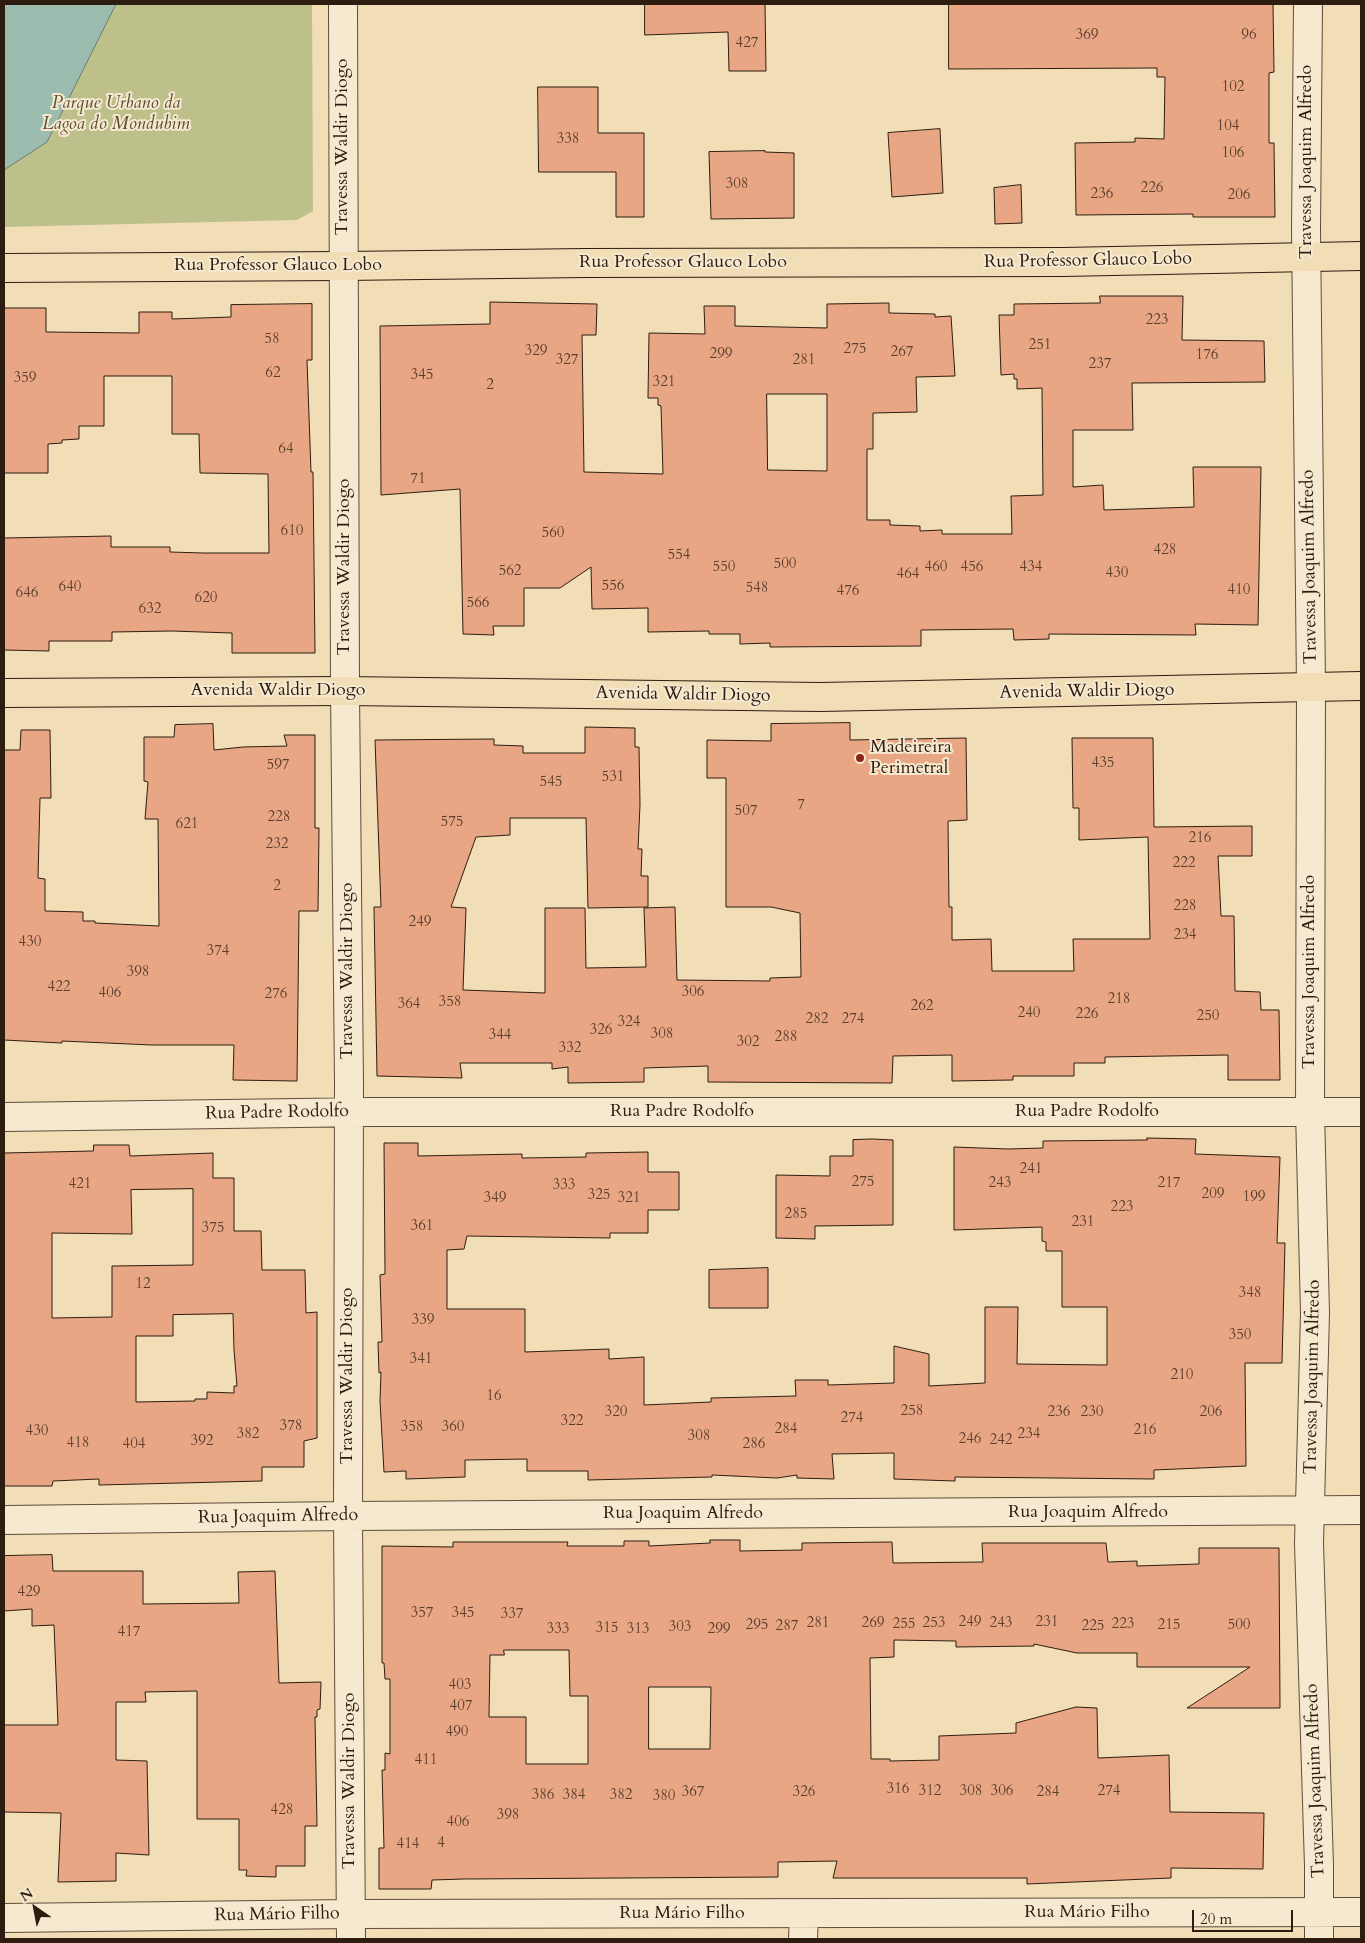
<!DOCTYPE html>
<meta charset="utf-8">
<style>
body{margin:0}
#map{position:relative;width:1365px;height:1943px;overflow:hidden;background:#f1ddb6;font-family:Cardo,serif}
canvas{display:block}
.frame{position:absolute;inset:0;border:5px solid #2d1d10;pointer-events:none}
.north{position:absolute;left:10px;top:1883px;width:50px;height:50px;-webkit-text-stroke:4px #f6e9d0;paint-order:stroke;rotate:327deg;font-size:14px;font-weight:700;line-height:20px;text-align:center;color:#2d1d10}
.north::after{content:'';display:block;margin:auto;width:18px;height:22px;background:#2d1d10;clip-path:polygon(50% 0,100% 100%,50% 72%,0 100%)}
.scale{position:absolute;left:1192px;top:1910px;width:101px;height:22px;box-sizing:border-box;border:2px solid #2d1d10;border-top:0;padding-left:6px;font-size:15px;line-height:18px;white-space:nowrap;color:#2d1d10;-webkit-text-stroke:4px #f6e9d0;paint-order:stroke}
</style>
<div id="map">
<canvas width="1365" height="1943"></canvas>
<div class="frame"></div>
<div class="north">N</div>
<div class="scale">20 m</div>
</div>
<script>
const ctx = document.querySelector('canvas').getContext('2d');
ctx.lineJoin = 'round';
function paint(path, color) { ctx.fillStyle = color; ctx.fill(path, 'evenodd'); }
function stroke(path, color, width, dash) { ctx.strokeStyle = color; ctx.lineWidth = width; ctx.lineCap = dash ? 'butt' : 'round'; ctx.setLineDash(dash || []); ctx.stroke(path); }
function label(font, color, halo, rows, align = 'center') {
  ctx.font = font + ' Cardo,serif'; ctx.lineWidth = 4; ctx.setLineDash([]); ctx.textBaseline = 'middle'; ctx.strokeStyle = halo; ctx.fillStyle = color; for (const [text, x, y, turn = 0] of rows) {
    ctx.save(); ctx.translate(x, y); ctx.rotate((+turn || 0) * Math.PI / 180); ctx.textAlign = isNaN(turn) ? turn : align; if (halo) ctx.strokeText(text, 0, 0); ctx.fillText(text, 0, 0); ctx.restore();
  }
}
const green = new Path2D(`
 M4 4H312L313 211 297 220 4 227Z`);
const water = new Path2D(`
 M4 4H116L47 142 4 170Z`);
const building = new Path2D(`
 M645 4H765L766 71H729L728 32 645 35Z
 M949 4H1273L1274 72 1269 73V143H1274L1275 217H1193V214L1076 215 1075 143 1135 142V138L1164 139 1165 77H1157V68L949 69Z
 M538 87H598V133H644V217H616V172H539Z
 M940 129 943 193 892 197 888 133Z
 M765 151V152L794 153V218L711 219 709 152Z
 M1021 185 1022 223 995 224 994 188Z
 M1100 296H1183L1182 340 1264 341 1265 382 1132 383 1133 430H1073V487L1103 485 1104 510 1194 507 1193 467H1261L1258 625 1195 624 1196 635 1049 634V639L1014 640 1013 629 921 630V646L770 647V643L740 644V634H709V631L648 632V608L592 609 591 567 560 588H524V626H493L494 635 463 634 460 489 381 495 380 326 490 324V302L597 304 596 335H582L584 472 663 474 661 406 658 405V398H648L649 333 705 334 704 306H735V326L827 328V304L889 303V313L935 314V317L951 316 955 376 916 377 917 412 873 413V449H867V520H890V525L920 526V531L942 530V534H1012L1011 496 1043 495 1042 388 1017 389V379H1014V374L1001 375 999 315H1014V304L1100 303ZM767 394H827V471L768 470Z
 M312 304V360H307L311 472H313L315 653H232V633L172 631 112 632V641H49V651L4 650V538L111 536V547H170V552L204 553H269L268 474 200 473 199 434H172V376H104V426H79V439L62 440V443L48 444V473H4V308H46V332L139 333V312H172V319L231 317V305Z
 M850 723V740L966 738 967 820 948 821 949 907H952V940L991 939 992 971H1074L1073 939H1150L1148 837 1079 840V808H1073L1072 738H1153L1154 827 1252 826V856H1218L1221 916H1234L1235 991 1260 992 1261 1010H1279L1280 1080H1228V1055L1105 1057V1063H1074V1076H1013V1080L952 1081V1055L893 1056 892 1083 708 1082V1066L644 1068V1082L568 1083V1067L552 1069V1063H460L462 1078 377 1076 374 907H381L375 740 494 739V745L523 746V753H585V727L635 728V747H639L640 805 638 849H642L641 876H648V907L588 908 586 818H510V835L476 837 451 907 466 908 463 990 545 993V908H585L586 968 646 967 644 908 675 907 677 980 770 981V978L801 977 800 913 771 907H726V778H707V740L771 741V724Z
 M213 724 214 750 243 747 287 746 284 735H315V828H319L318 911H299L297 1081 233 1080 234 1045H152L62 1041V1043L4 1040V750H20L21 730H50L51 798H40L38 878 45 879V911L83 912V921H95V923L159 926 158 819H145L148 782 144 781V737H174L175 725Z
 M1147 1138 1196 1139 1195 1154 1280 1157 1277 1243H1285L1282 1363H1245L1246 1466 1154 1470V1479L955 1477V1481L894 1479V1453L832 1454 834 1479 797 1478V1475L777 1478 712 1475V1477L588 1480V1471H527V1459L465 1460V1477L406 1479V1471L384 1472 380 1401 381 1372 379 1373 378 1342H382L380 1275 385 1274 384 1143H418V1156L522 1154V1158L586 1157V1153L648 1152V1172H679V1210H648V1233H610V1238L467 1236 464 1249 447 1250V1309H525V1352L609 1349V1359L644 1357V1405L711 1402V1398L796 1396 795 1380H828V1385L894 1383V1346L929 1354V1386L985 1383V1307H1018L1017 1364 1107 1365V1307H1062V1251H1046V1242L1042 1241V1227L954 1230V1147L1008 1149 1043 1148V1141L1147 1140Z
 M873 1139 893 1140V1225L815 1226V1239L776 1238V1175L830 1176V1156H853V1140Z
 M94 1145H129L130 1156 213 1153V1178H234V1231H261L262 1270H305L306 1313 317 1312V1438L304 1441V1467H262V1481L99 1485V1479L53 1481 52 1486H4V1153L93 1151ZM193 1189V1265L112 1266V1317L52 1318V1233L132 1234 131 1190ZM233 1314 234 1350 237 1386H234V1393L207 1392V1399H195V1401L136 1402V1336H173V1315Z
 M768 1268V1308H709V1270Z
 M710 1540H740V1551L802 1550V1543L892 1542 893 1563 983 1562 982 1543H1106L1108 1562 1137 1561V1566L1199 1564V1548H1279L1280 1708H1187L1250 1667H1137V1653H1077L1034 1644V1646L956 1647V1641L894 1640V1657L870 1658 871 1759H890V1761L939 1760V1736L1016 1733V1723L1076 1707 1097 1708 1098 1758 1169 1755 1170 1812 1264 1813 1263 1869 1171 1868V1878L1027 1884V1878H833L837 1861 778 1862V1877L464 1879 432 1880 431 1889H379V1848H384L382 1770H385V1753L390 1754V1679H385L384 1663H382V1546L453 1547V1542H568L567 1546H624V1541H649V1546L710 1543ZM504 1650H569L570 1696H588V1764H526V1717H489L490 1655H504ZM649 1687H711L710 1749H649Z
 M52 1555 53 1571H143V1604L239 1603 238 1572 275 1571 279 1683 321 1682 320 1709 317 1710V1717H315L317 1826H305V1866H276V1877L246 1876 247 1870H239V1819H197V1691L145 1692 146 1702H116V1760L147 1761 149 1855 116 1853V1881L58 1882 61 1813 4 1812V1725H58L54 1625 32 1626V1609L4 1611V1556Z`);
const minor = new Path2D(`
 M343 4 345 691 349 1083 348 1516 351 1939
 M1308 4 1306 229 1311 687 1310 1111 1315 1313 1309 1543 1319 1866V1939
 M4 1117 371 1112H1361
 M4 1520 348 1516 1361 1510
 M4 1918 351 1914 1361 1912
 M803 1939 804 1914`);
const major = new Path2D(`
 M4 268 344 266 585 263 1063 262 1361 256
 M4 693 345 691 820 697 1361 686`);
const markers = [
 [860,758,5,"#8f2418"]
];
const numberNames = [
 ["369",1087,36],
 ["96",1249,36],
 ["427",747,44],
 ["102",1233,88],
 ["104",1228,127],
 ["338",568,140],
 ["106",1233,154],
 ["308",737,185],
 ["226",1152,189],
 ["236",1102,195],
 ["206",1239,196],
 ["223",1157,321],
 ["58",272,340],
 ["251",1040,346],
 ["275",855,350],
 ["329",536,352],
 ["267",902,353],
 ["299",721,355],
 ["176",1207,356],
 ["327",567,361],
 ["281",804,361],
 ["237",1100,365],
 ["62",273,374],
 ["345",422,376],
 ["359",25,379],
 ["321",664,383],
 ["2",490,386],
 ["64",286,450],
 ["71",418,480],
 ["610",292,532],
 ["560",553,534],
 ["428",1165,551],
 ["554",679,556],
 ["500",785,565],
 ["550",724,568],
 ["460",936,568],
 ["456",972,568],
 ["434",1031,568],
 ["562",510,572],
 ["430",1117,574],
 ["464",908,575],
 ["556",613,587],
 ["640",70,588],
 ["548",757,589],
 ["410",1239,591],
 ["476",848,592],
 ["646",27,594],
 ["620",206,599],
 ["566",478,604],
 ["632",150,610],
 ["435",1103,764],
 ["597",278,766],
 ["531",613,778],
 ["545",551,783],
 ["7",801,806],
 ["507",746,812],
 ["228",279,818],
 ["575",452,823],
 ["621",187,825],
 ["216",1200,839],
 ["232",277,845],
 ["222",1184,864],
 ["2",277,887],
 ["228",1185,907],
 ["249",420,923],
 ["234",1185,936],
 ["430",30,943],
 ["374",218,952],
 ["398",138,973],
 ["422",59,988],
 ["306",693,993],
 ["406",110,994],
 ["276",276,995],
 ["218",1119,1000],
 ["358",450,1003],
 ["364",409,1005],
 ["262",922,1007],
 ["240",1029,1014],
 ["226",1087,1015],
 ["250",1208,1017],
 ["282",817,1020],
 ["274",853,1020],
 ["324",629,1023],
 ["326",601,1031],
 ["308",662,1035],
 ["344",500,1036],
 ["288",786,1038],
 ["302",748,1043],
 ["332",570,1049],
 ["241",1031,1170],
 ["275",863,1183],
 ["243",1000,1184],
 ["217",1169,1184],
 ["421",80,1185],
 ["333",564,1186],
 ["209",1213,1195],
 ["325",599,1196],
 ["199",1254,1198],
 ["349",495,1199],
 ["321",629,1199],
 ["223",1122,1208],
 ["285",796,1215],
 ["231",1083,1223],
 ["361",422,1227],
 ["375",213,1229],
 ["12",143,1285],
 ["348",1250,1294],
 ["339",423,1321],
 ["350",1240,1336],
 ["341",421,1360],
 ["210",1182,1376],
 ["16",494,1397],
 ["258",912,1412],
 ["320",616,1413],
 ["236",1059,1413],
 ["230",1092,1413],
 ["206",1211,1413],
 ["274",852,1419],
 ["322",572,1422],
 ["378",291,1427],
 ["358",412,1428],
 ["360",453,1428],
 ["284",786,1430],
 ["216",1145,1431],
 ["430",37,1432],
 ["382",248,1435],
 ["234",1029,1435],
 ["308",699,1437],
 ["246",970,1440],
 ["242",1001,1441],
 ["392",202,1442],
 ["418",78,1444],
 ["404",134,1445],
 ["286",754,1445],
 ["429",29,1593],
 ["357",422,1614],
 ["345",463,1614],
 ["337",512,1615],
 ["249",970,1623],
 ["231",1047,1623],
 ["281",818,1624],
 ["269",873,1624],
 ["253",934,1624],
 ["243",1001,1624],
 ["255",904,1625],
 ["223",1123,1625],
 ["295",757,1626],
 ["215",1169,1626],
 ["500",1239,1626],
 ["287",787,1627],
 ["225",1093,1627],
 ["303",680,1628],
 ["315",607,1629],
 ["333",558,1630],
 ["313",638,1630],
 ["299",719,1630],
 ["417",129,1633],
 ["403",460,1686],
 ["407",461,1707],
 ["490",457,1733],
 ["411",426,1761],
 ["316",898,1790],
 ["312",930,1792],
 ["308",971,1792],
 ["306",1002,1792],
 ["274",1109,1792],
 ["367",693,1793],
 ["326",804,1793],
 ["284",1048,1793],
 ["386",543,1796],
 ["384",574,1796],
 ["382",621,1796],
 ["380",664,1797],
 ["428",282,1811],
 ["398",508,1816],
 ["406",458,1823],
 ["4",441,1844],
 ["414",408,1845]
];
const parkNames = [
 ["Parque Urbano da",116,104],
 ["Lagoa do Mondubim",116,125]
];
const streetNames = [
 ["Travessa Waldir Diogo",343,147,-90],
 ["Travessa Joaquim Alfredo",1307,162,-90],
 ["Rua Professor Glauco Lobo",1088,261,-1],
 ["Rua Professor Glauco Lobo",683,263],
 ["Rua Professor Glauco Lobo",278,266],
 ["Travessa Waldir Diogo",345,567,-90],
 ["Travessa Joaquim Alfredo",1310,567,-91],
 ["Avenida Waldir Diogo",278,691],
 ["Avenida Waldir Diogo",1087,692,-1],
 ["Avenida Waldir Diogo",683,695,1],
 ["Travessa Waldir Diogo",348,971,-90],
 ["Travessa Joaquim Alfredo",1310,972,-90],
 ["Rua Padre Rodolfo",682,1112],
 ["Rua Padre Rodolfo",1087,1112],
 ["Rua Padre Rodolfo",277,1113,-1],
 ["Travessa Waldir Diogo",348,1376,-90],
 ["Travessa Joaquim Alfredo",1313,1377,-89],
 ["Rua Joaquim Alfredo",1088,1513],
 ["Rua Joaquim Alfredo",683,1514],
 ["Rua Joaquim Alfredo",278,1517,-1],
 ["Travessa Waldir Diogo",350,1781,-90],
 ["Travessa Joaquim Alfredo",1316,1781,-92],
 ["Rua Mário Filho",1087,1913],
 ["Rua Mário Filho",682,1914],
 ["Rua Mário Filho",277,1915,-1]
];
const poiNames = [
 ["Madeireira",870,748],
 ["Perimetral",870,769]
];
paint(green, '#bdc08b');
paint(water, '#9bbcae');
stroke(water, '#6f7c6f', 1);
paint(building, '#e8a684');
stroke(building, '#2d1d10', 1);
stroke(minor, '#5e4d3a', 30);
stroke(major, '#2d1d10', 30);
stroke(minor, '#f6e9d0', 28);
stroke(major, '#f1ddb6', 28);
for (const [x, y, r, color] of markers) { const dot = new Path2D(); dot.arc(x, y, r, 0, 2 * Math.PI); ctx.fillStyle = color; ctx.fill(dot); stroke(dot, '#f6e9d0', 2); }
label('15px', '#5c3f2d', null, numberNames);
label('italic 18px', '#584e35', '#f6e9d0', parkNames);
label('18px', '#2d1d10', '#f6e9d0', streetNames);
label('18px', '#2d1d10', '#f6e9d0', poiNames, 'left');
</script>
